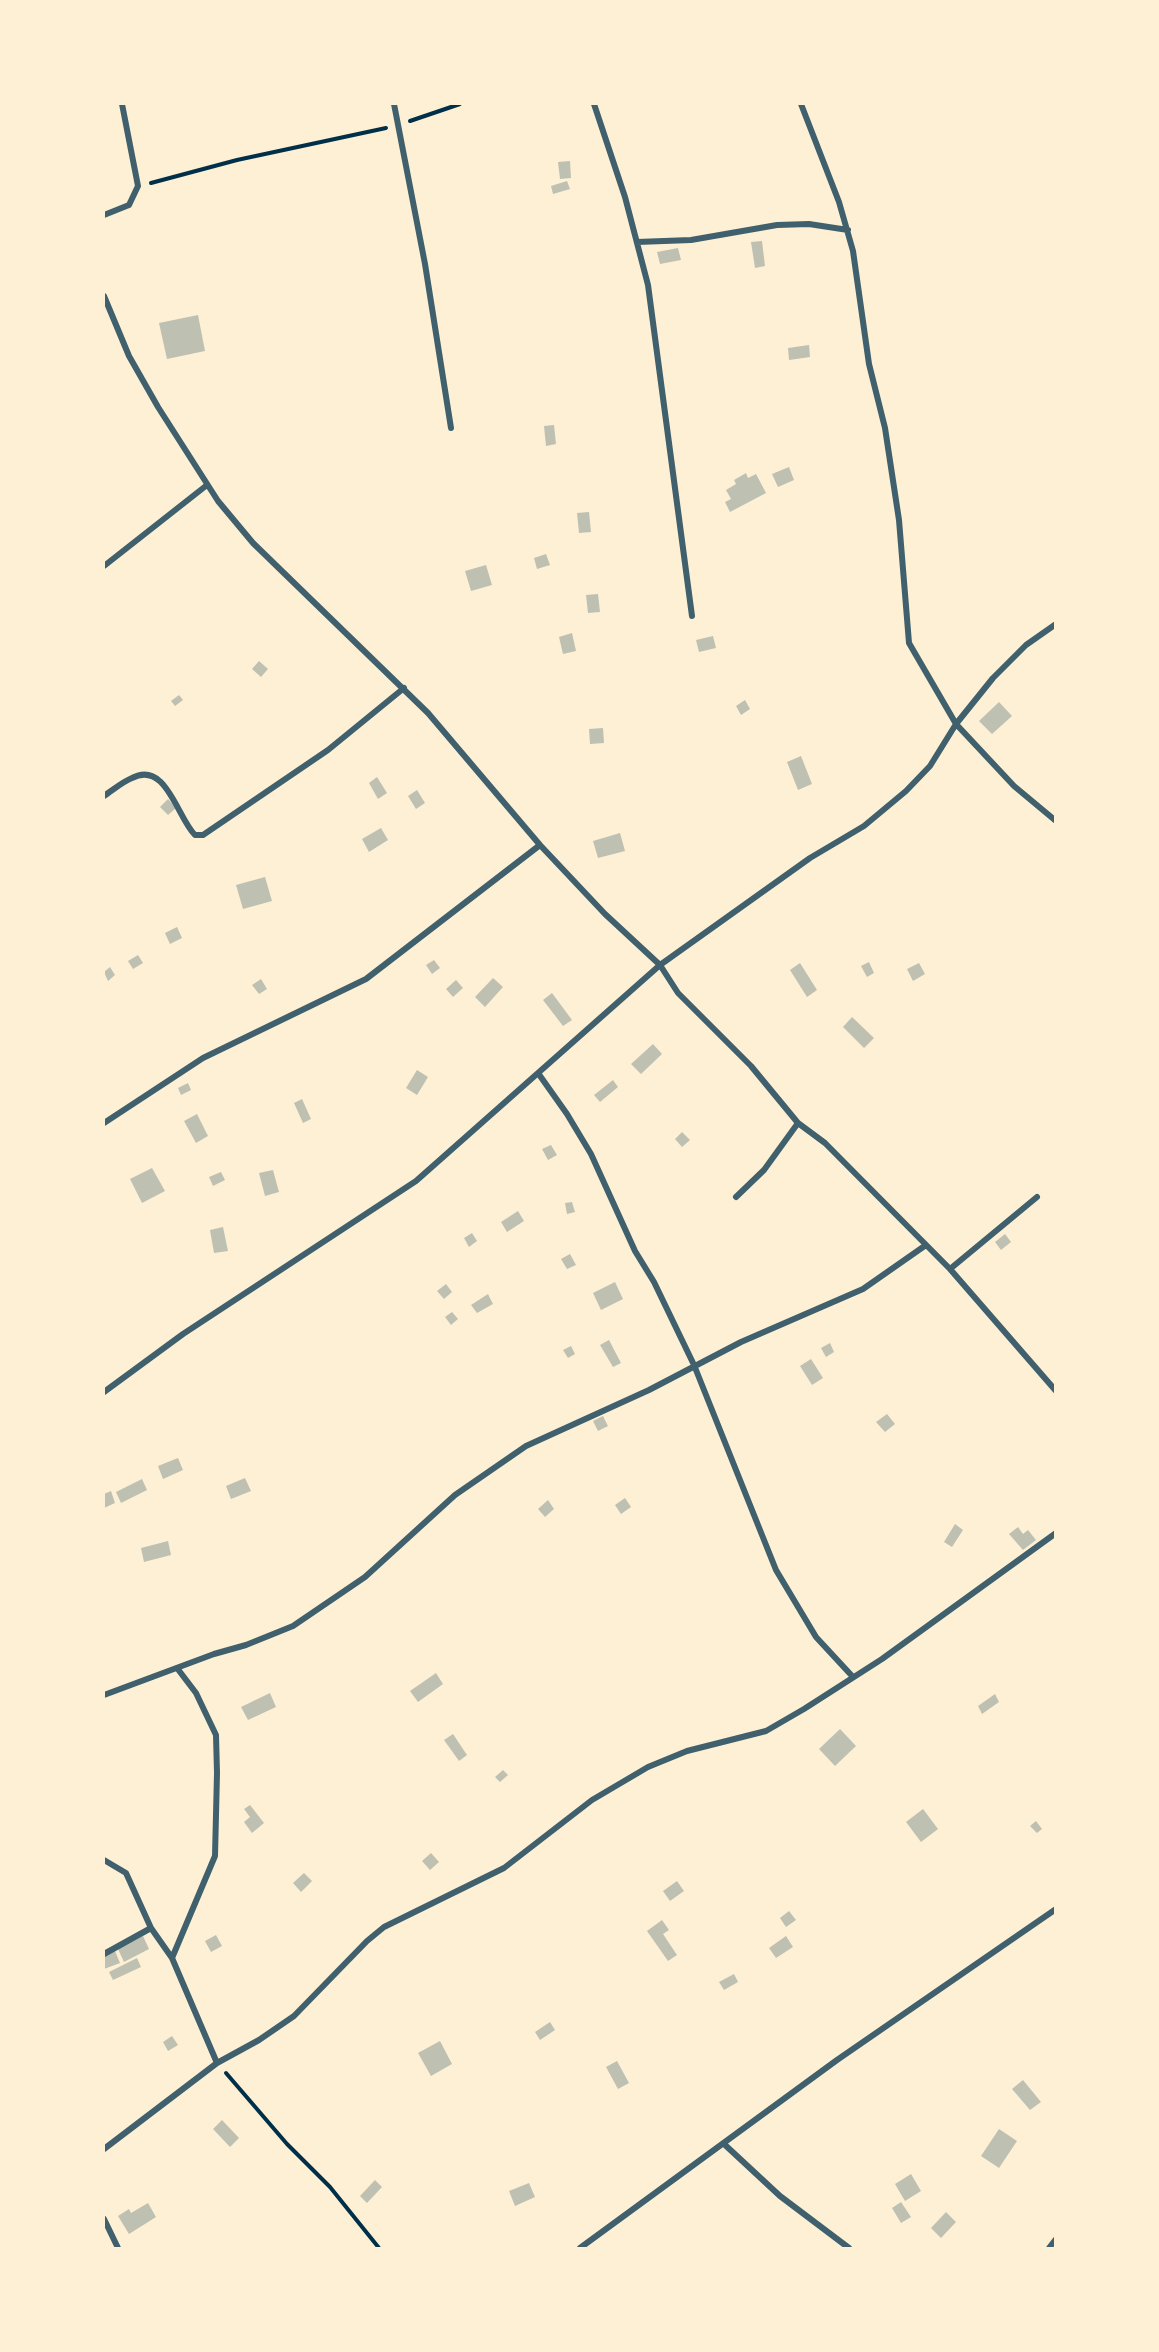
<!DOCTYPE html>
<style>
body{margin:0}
#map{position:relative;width:1159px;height:2352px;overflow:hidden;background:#fdf0d5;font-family:Mulish,sans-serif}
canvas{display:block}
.frame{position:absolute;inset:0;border:105px solid #fdf0d5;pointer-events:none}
</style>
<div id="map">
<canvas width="1159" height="2352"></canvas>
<div class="frame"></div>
</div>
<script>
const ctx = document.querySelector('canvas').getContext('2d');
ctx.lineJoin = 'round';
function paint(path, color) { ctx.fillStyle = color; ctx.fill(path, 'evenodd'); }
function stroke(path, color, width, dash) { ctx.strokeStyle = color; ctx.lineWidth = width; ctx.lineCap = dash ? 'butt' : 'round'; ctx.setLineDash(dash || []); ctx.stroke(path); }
const building = new Path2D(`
 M570 161 571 178 560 179 558 162Z
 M567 181 570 189 553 194 551 186Z
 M762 241 765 266 755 268 751 242Z
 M678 248 681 260 660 264 657 252Z
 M198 315 205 351 167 359 159 323Z
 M809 345 810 357 789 360 788 348Z
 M554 425 556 444 546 446 544 426Z
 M789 467 794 480 778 487 772 474Z
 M746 473 748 478 756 474 766 493 730 512 725 502 731 499 726 490 736 484 734 480Z
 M589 512 591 532 579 533 577 513Z
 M546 554 550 565 537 569 534 558Z
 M486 565 492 585 471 591 465 571Z
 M598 594 600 612 588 613 586 595Z
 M572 633 576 651 563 654 559 637Z
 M713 636 716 648 699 652 696 640Z
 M259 661 268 669 261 677 252 669Z
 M179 695 183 700 175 706 171 701Z
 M745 700 750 709 741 715 736 706Z
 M999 702 1012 716 992 734 979 721Z
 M603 728 604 743 590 744 589 729Z
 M801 756 812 784 798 790 787 762Z
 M377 777 387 793 378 799 369 783Z
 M417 790 425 803 416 809 408 796Z
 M168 799 176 808 168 815 160 807Z
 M381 828 388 840 369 852 362 839Z
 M620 833 625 851 598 858 593 841Z
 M265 877 272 901 243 909 236 885Z
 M177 927 182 938 170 944 165 933Z
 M138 955 143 963 133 969 128 961Z
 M434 960 440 968 432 974 426 965Z
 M869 962 874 973 867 977 861 966Z
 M800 963 817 990 807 997 790 970Z
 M919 963 925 974 913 981 907 969Z
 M110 967 115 975 108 981 104 972Z
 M493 978 503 987 485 1007 475 997Z
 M261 979 267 989 259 994 252 985Z
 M456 980 463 988 453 997 446 989Z
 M552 993 572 1020 563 1026 543 1000Z
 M852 1017 874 1038 864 1048 843 1027Z
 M653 1044 662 1054 641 1074 631 1064Z
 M417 1070 428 1077 417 1095 406 1088Z
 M613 1080 618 1087 600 1102 594 1095Z
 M188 1083 191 1090 181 1095 178 1088Z
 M302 1099 311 1119 303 1123 294 1103Z
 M197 1114 208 1136 196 1143 184 1121Z
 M682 1132 690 1140 682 1147 675 1139Z
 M551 1145 557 1155 548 1160 542 1149Z
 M152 1168 165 1191 142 1203 130 1179Z
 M273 1170 279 1192 265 1196 259 1173Z
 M221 1172 225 1180 213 1186 209 1177Z
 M572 1202 575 1212 567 1214 565 1203Z
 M518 1211 524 1221 507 1232 501 1222Z
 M223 1227 228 1251 214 1253 210 1230Z
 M472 1233 477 1241 469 1247 464 1238Z
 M1005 1234 1011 1242 1001 1250 995 1242Z
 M570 1254 576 1265 567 1269 561 1259Z
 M615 1282 623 1299 601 1310 593 1293Z
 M446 1284 452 1292 444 1299 437 1291Z
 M488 1294 493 1304 477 1313 471 1305Z
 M452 1312 458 1319 451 1325 445 1317Z
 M609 1340 621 1363 613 1367 600 1345Z
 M830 1343 834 1352 826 1357 821 1348Z
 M571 1346 575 1354 568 1358 563 1350Z
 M811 1359 823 1378 812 1385 800 1366Z
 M887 1414 895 1424 885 1432 876 1422Z
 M603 1416 608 1426 598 1431 593 1421Z
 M178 1458 183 1470 163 1479 158 1466Z
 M245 1478 251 1491 231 1499 226 1486Z
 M142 1479 147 1490 121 1503 116 1492Z
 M111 1491 115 1503 104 1508V1494Z
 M625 1498 631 1507 621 1514 615 1505Z
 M548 1500 554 1509 545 1517 538 1509Z
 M955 1524 963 1530 952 1547 944 1542Z
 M1018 1527 1023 1534 1028 1530 1036 1540 1023 1550 1009 1534Z
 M168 1541 171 1555 144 1562 141 1548Z
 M436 1673 443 1684 418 1702 410 1691Z
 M270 1693 276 1707 248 1720 241 1707Z
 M995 1694 999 1702 982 1714 978 1706Z
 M840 1729 856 1746 835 1766 819 1749Z
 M453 1734 467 1755 459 1761 444 1740Z
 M503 1770 508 1775 500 1782 495 1777Z
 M250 1805 264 1823 252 1833 244 1822 250 1817 244 1809Z
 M923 1809 938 1829 921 1842 906 1822Z
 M1036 1821 1042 1829 1037 1833 1030 1826Z
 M431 1853 439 1862 430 1870 422 1861Z
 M304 1873 312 1881 301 1892 293 1883Z
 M677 1881 684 1891 670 1901 663 1891Z
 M789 1911 796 1920 786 1927 780 1918Z
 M662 1920 669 1930 663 1934 677 1955 668 1961 647 1931Z
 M216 1935 222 1946 211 1952 205 1941Z
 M143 1936 149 1949 124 1962 118 1949Z
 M786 1936 793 1947 776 1958 769 1948Z
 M115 1951 120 1963 104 1969V1956Z
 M137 1958 141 1967 113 1980 109 1972Z
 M734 1974 738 1982 724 1990 719 1982Z
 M550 2022 555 2030 540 2040 535 2032Z
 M172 2036 178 2045 168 2051 163 2042Z
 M440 2041 452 2064 431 2076 418 2053Z
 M617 2061 629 2083 618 2089 606 2067Z
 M1023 2080 1041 2102 1030 2110 1012 2089Z
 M222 2120 239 2138 230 2147 213 2129Z
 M999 2129 1017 2141 999 2168 981 2156Z
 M911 2174 921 2191 905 2201 895 2184Z
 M375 2180 382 2187 367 2203 360 2196Z
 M529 2183 535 2197 515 2206 509 2191Z
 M901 2202 911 2217 901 2223 892 2208Z
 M148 2203 156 2217 129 2234 118 2216 129 2209 131 2213Z
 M946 2212 956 2222 941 2238 931 2228Z`);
const path = new Path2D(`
 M410 121 460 104
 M151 183 237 160 386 128
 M226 2073 287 2144 330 2187 379 2248`);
const minor = new Path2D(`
 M394 104 425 264 451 428
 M594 104 625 197 648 285 692 616
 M801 104 839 202 853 251 869 364 885 428 899 520 909 643 956 724 1014 786 1056 821
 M104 215 129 205 138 186 122 104
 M637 242 691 240 777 225 809 224 848 230
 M104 296 129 356 158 407 218 501 253 543 428 713 540 845 605 914 660 965 678 993 751 1066 798 1123 825 1143 950 1269 1056 1391
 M104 566 207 485
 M104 796C113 790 122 782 132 778 166 760 177 817 195 835H203L328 750 404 688
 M104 1123 203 1058 366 979 540 845
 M736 1197 764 1170 798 1123
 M950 1269 1037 1197
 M104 1392 183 1334 416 1181 538 1073
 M177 1668 196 1693 216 1735 217 1773 215 1856 172 1958 217 2063
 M853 1677 816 1637 776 1570 694 1365 654 1282 635 1251 591 1154 567 1114 538 1073 660 965 810 858 864 826 906 791 930 766 956 724 993 678 1026 645 1056 624
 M104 1695 214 1654 246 1645 293 1626 365 1577 455 1495 526 1446 649 1390 741 1342 863 1289 926 1245
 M104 1860 126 1873 151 1928 172 1958
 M104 1954 151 1928
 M724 2144 780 2196 849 2248
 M104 2149 217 2063 259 2040 294 2016 367 1941 384 1927 504 1868 592 1800 648 1767 687 1751 766 1731 804 1709 882 1659 1056 1533
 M104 2219 118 2248
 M580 2248 837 2060 1056 1909
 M1049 2248 1056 2239`);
paint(building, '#bec0b2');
stroke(path, '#003049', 4);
stroke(minor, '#3f606c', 6);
</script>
